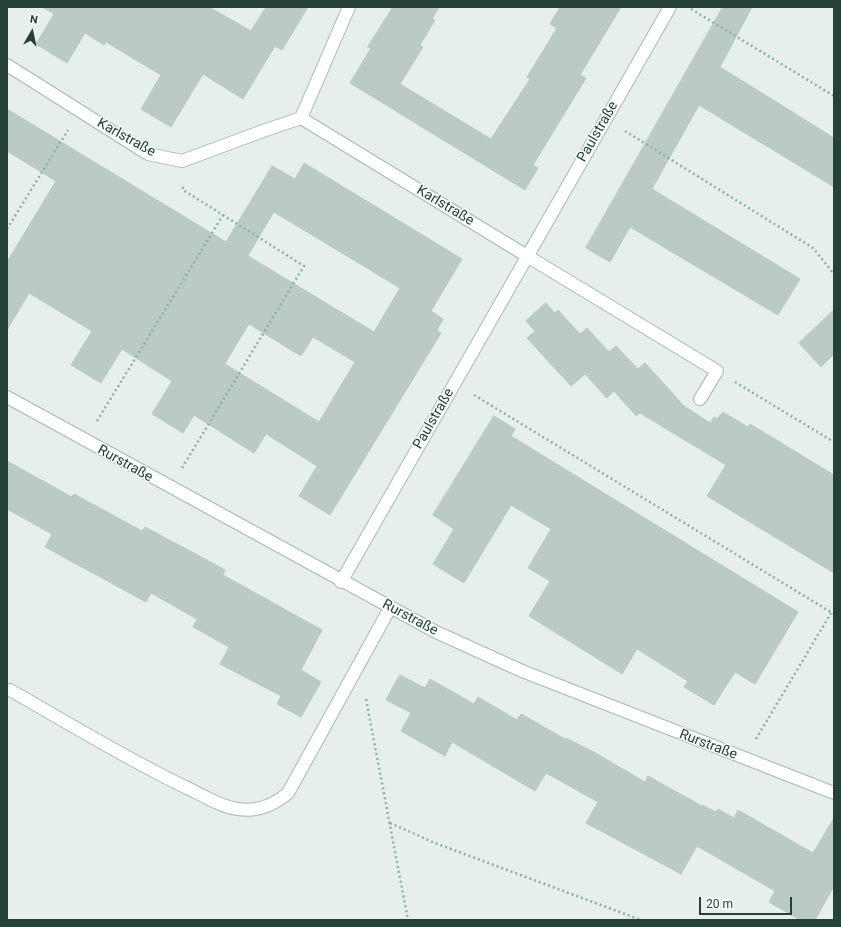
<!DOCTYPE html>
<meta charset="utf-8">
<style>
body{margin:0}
#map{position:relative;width:841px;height:927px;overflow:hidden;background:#e6efeb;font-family:Roboto,sans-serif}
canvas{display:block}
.frame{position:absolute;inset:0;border:8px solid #24423a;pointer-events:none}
.north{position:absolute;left:12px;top:12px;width:40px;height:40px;-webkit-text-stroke:3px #f7fbf9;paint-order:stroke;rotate:9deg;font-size:11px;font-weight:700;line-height:16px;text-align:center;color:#24423a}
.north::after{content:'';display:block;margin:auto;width:14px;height:18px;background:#24423a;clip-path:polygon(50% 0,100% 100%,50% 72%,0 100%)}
.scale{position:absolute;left:699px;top:897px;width:93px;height:18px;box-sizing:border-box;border:2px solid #24423a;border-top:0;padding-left:5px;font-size:12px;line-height:14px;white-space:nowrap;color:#24423a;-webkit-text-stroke:3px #f7fbf9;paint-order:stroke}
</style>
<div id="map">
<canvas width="841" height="927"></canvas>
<div class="frame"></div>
<div class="north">N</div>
<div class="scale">20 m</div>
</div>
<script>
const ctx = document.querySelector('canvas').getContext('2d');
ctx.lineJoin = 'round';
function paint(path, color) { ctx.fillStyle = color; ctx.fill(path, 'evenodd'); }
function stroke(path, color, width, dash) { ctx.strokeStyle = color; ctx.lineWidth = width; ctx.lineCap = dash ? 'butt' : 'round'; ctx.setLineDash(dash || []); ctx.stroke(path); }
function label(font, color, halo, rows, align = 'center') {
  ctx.font = font + ' Roboto,sans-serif'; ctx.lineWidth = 3; ctx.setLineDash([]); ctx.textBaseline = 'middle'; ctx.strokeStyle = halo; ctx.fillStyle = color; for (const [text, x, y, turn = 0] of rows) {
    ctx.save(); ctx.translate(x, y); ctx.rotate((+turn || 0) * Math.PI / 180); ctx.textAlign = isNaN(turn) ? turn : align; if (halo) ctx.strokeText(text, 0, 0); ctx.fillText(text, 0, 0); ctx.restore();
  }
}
const building = new Path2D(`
 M42 7H209L251 31 266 7H308L282 50 275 46 243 99 203 74 171 127 141 109 161 75 106 42 104 45 85 33 67 63 36 44 54 14Z
 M393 7H439L432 19 435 20 420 45 423 47 400 84 491 139 530 79 527 77 557 28 550 24 560 7H621L580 75 586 78 533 165 538 168 525 190 350 83 371 48 368 47Z
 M723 7H752L720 67 834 138V187L699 105 652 189 800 279 778 315 630 227 610 262 586 248Z
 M7 109 226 242 272 166 295 179 304 163 462 259 431 311 443 319 437 330 441 333 330 515 299 496 317 466 266 434 254 453 194 415 183 433 152 414 172 381 122 349 101 383 71 365 92 331 29 293 7 330V262L56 181 7 151ZM274 212 400 288 374 332 248 256ZM249 324 301 356 313 337 355 362 319 422 225 364Z
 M546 303 555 313 558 310 580 334 587 328 609 352 616 346 638 369 645 363 684 406 710 423 714 417 717 419 723 412 748 427 750 424 834 475V573L707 496 726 465 640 413 636 416 614 391 607 398 585 374 571 386 527 338 535 331 526 321Z
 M834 310V354L821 367 799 343Z
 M494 416 515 429 511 436 798 612 755 684 735 672 714 705 684 687 688 681 637 649 622 674 529 616 550 581 528 568 551 529 511 505 464 583 433 564 454 529 433 515Z
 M7 461 72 497 74 494 142 531 145 527 203 558 225 570 223 575 322 630 301 670 321 682 301 717 277 704 281 696 220 664 229 647 193 627 197 619 151 593 146 602 45 547 52 534 7 509Z
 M400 675 425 688 430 679 474 704 478 697 517 720 521 714 565 739 566 738 592 751 645 782 648 776 702 806V805L716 812 718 809 734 818 738 810 813 853 834 818V886L815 920H800L769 902 775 891 697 846 681 874 586 823 598 802 546 773 535 791 452 742 445 756 401 731 411 713 386 700Z`);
const path = new Path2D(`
 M691 9 834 96
 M625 131 813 248 834 274
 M7 229 68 130
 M735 382 834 442
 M474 395 834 614
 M97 421 223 215 183 190V184
 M182 468 304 266 223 215
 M366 699 408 920
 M756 739 831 613
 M390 823 435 843 641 920`);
const lane = new Path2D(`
 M527 256 717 371 700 399
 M10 690C68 723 125 758 185 787 201 794 220 807 238 809 257 812 274 805 288 793L390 608`);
const street = new Path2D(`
 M7 65 148 154 182 161 263 131 301 118 527 256
 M301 118 349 7
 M7 397 436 632 522 671 834 793
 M341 582 670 7`);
const streetNames = [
 ["Paulstraße",598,132,-60],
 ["Karlstraße",126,138,29],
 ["Karlstraße",445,206,31],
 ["Paulstraße",434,419,-60],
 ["Rurstraße",125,464,29],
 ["Rurstraße",410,618,28],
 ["Rurstraße",708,745,21]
];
paint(building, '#bbcac4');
stroke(building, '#b8c9c2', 1);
stroke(lane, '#a8b8b2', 14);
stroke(street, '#a8b8b2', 14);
stroke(path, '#86b3a5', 2.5, [2, 3]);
stroke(lane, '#fff', 12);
stroke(street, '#fff', 12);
label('14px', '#24423a', '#f7fbf9', streetNames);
</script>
